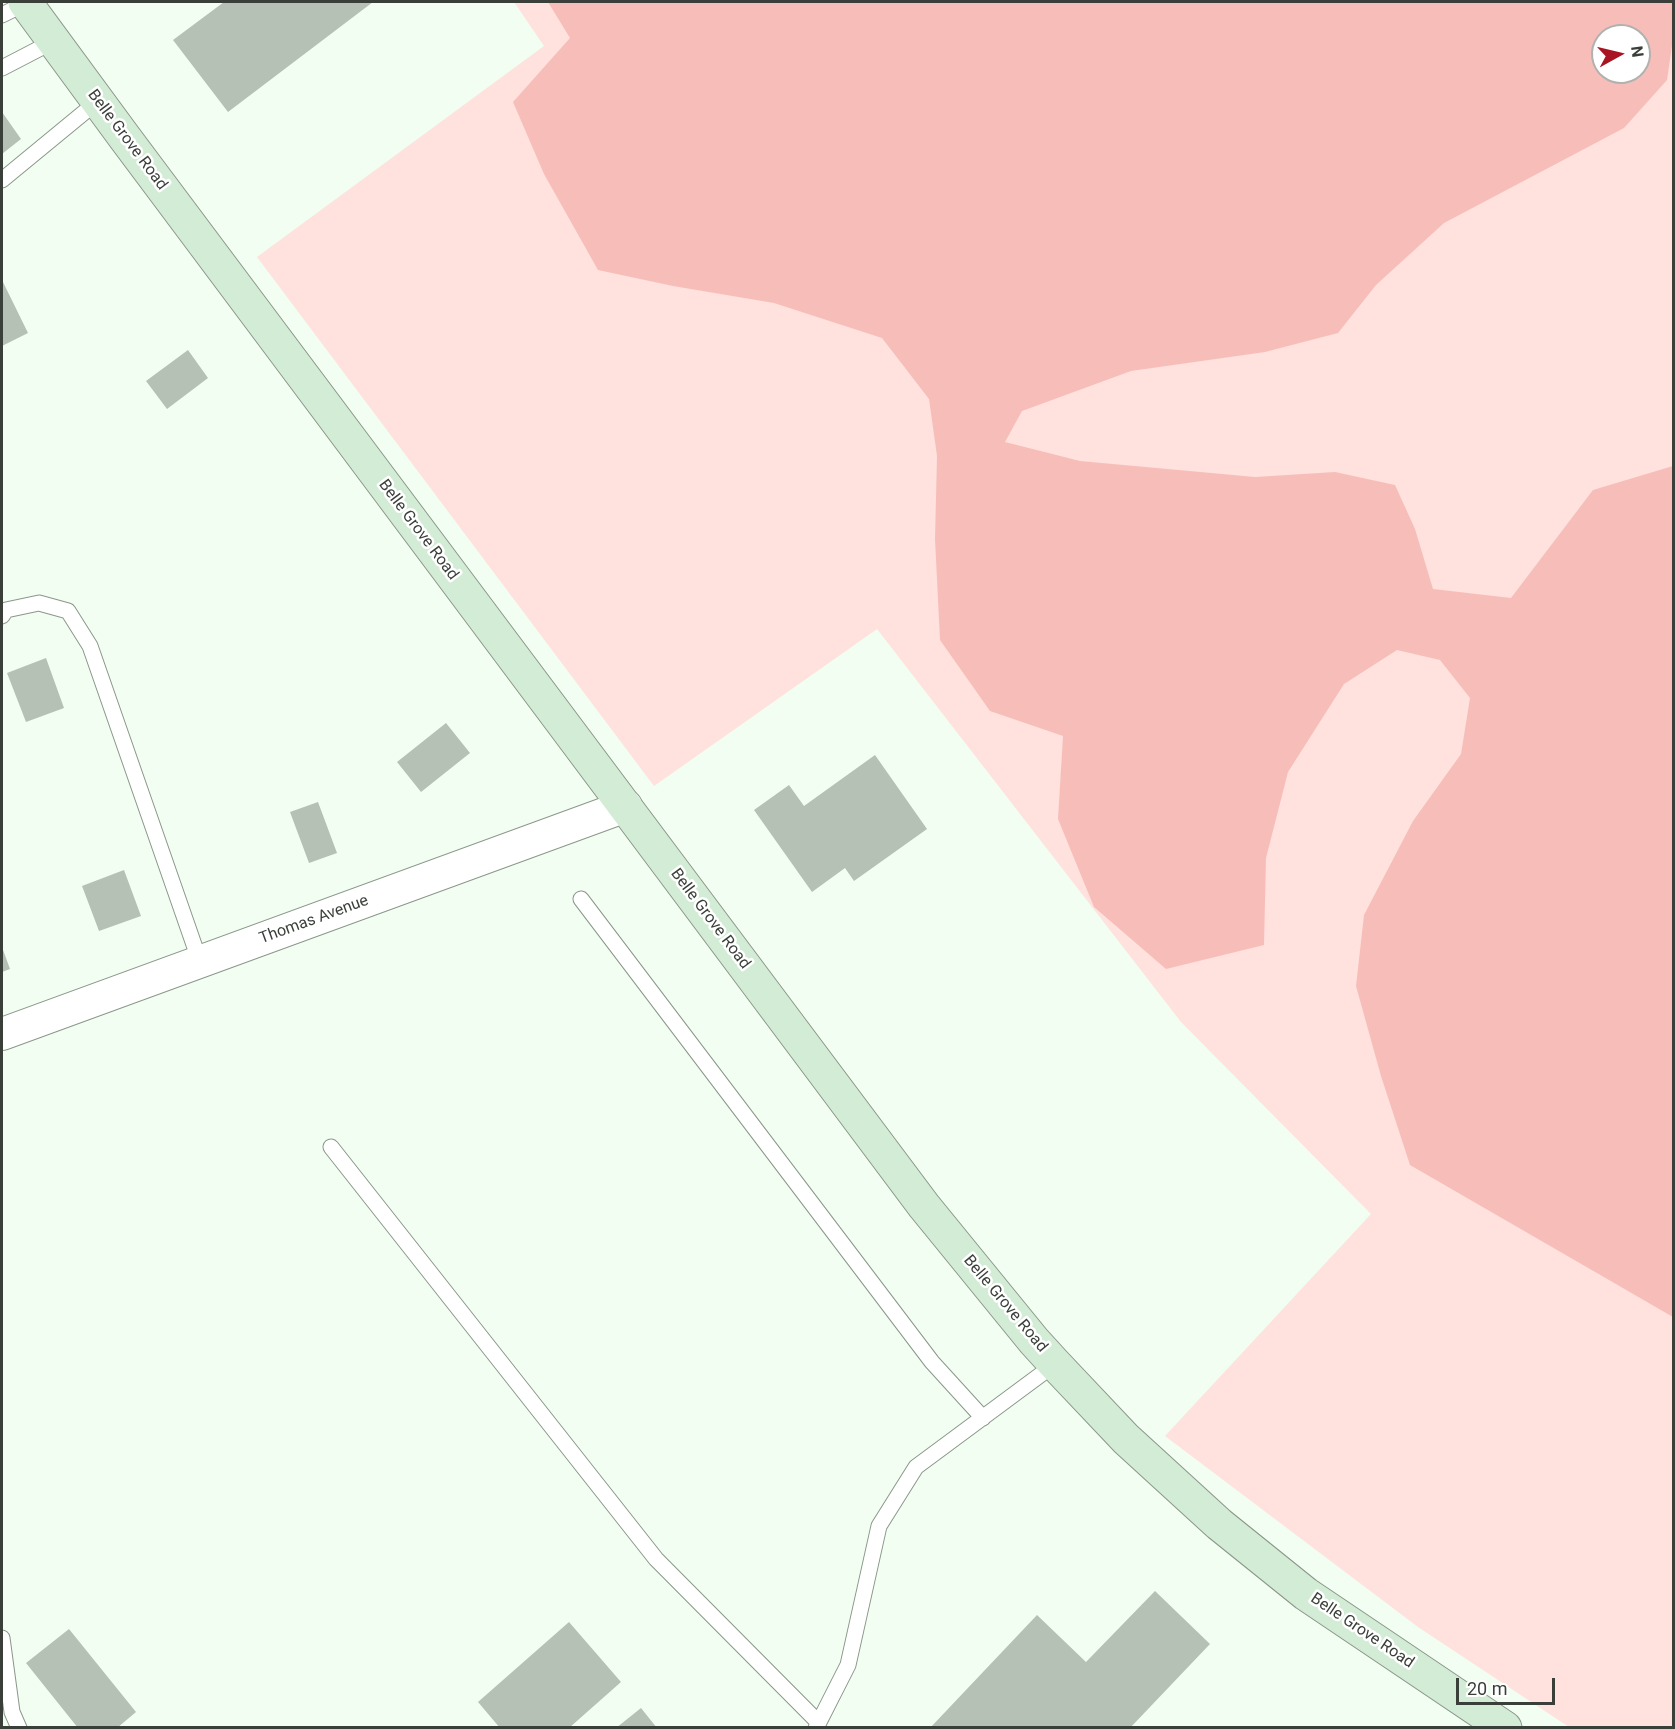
<!DOCTYPE html>
<style>
body{margin:0}
#map{position:relative;width:1675px;height:1729px;overflow:hidden;background:#f1fef1;font-family:Roboto,sans-serif}
canvas{display:block}
.frame{position:absolute;inset:0;border:3px solid #3a3f3a;pointer-events:none}
.north{position:absolute;left:1591px;top:24px;width:60px;height:60px;box-sizing:border-box;background:#fff;border:2px solid #b0b2b0;border-radius:50%;rotate:82deg;font-size:16px;font-weight:700;line-height:24px;text-align:center;color:#3a3f3a}
.north::after{content:'';display:block;margin:auto;width:21px;height:27px;background:#a91422;clip-path:polygon(50% 0,100% 100%,50% 72%,0 100%)}
.scale{position:absolute;left:1456px;top:1678px;width:99px;height:27px;box-sizing:border-box;border:3px solid #3a3f3a;border-top:0;padding-left:8px;font-size:18px;line-height:21px;white-space:nowrap;color:#3a3f3a;-webkit-text-stroke:4px #fff;paint-order:stroke}
</style>
<div id="map">
<canvas width="1675" height="1729"></canvas>
<div class="frame"></div>
<div class="north">N</div>
<div class="scale">20 m</div>
</div>
<script>
const ctx = document.querySelector('canvas').getContext('2d');
ctx.lineJoin = 'round';
function paint(path, color) { ctx.fillStyle = color; ctx.fill(path, 'evenodd'); }
function stroke(path, color, width, dash) { ctx.strokeStyle = color; ctx.lineWidth = width; ctx.lineCap = dash ? 'butt' : 'round'; ctx.setLineDash(dash || []); ctx.stroke(path); }
function label(font, color, halo, rows, align = 'center') {
  ctx.font = font + ' Roboto,sans-serif'; ctx.lineWidth = 5; ctx.setLineDash([]); ctx.textBaseline = 'middle'; ctx.strokeStyle = halo; ctx.fillStyle = color; for (const [text, x, y, turn = 0] of rows) {
    ctx.save(); ctx.translate(x, y); ctx.rotate((+turn || 0) * Math.PI / 180); ctx.textAlign = isNaN(turn) ? turn : align; if (halo) ctx.strokeText(text, 0, 0); ctx.fillText(text, 0, 0); ctx.restore();
  }
}
const green = new Path2D(`
 M514 2H1673V1727H1569L1418 1627 1165 1436 1371 1214 1181 1022 877 629 654 786 257 257 544 46ZM1603 36H1639V72H1603Z`);
const water = new Path2D(`
 M548 2H1673V39L1667 80 1624 128 1444 223 1376 285 1338 333 1265 352 1131 371 1022 411 1005 442 1080 461 1255 477 1335 472 1395 485 1415 529 1433 589 1511 598 1593 490 1673 466V1317L1410 1165 1381 1076 1356 986 1364 915 1413 821 1461 754 1470 698 1440 660 1397 650 1344 684 1288 772 1266 858 1264 945 1166 969 1094 907 1058 819 1063 736 990 711 940 640 935 539 937 456 929 399 882 338 774 303 673 286 598 270 544 174 513 102 570 38ZM1603 36H1639V72H1603Z`);
const building = new Path2D(`
 M224 2H373L228 112 173 40Z
 M2 112 21 139 2 154Z
 M2 280 28 333 2 346Z
 M188 350 208 378 167 409 146 381Z
 M46 658 64 708 26 722 7 673Z
 M446 723 470 753 421 792 397 762Z
 M875 755 927 829 854 881 845 868 812 892 754 810 789 785 804 806Z
 M318 802 337 853 309 863 290 812Z
 M124 870 141 916 99 931 82 886Z
 M2 947 10 969 2 972Z
 M1155 1591 1210 1644 1130 1728H930L1037 1615 1086 1662Z
 M569 1622 621 1682 569 1728H500L478 1702Z
 M69 1629 136 1712 117 1728H78L26 1663Z
 M641 1708 657 1728H616Z`);
const service = new Path2D(`
 M2 15 26 3
 M2 68 54 41
 M2 180 98 101
 M2 616 6 610 39 603 68 611 90 646 200 962
 M581 899 932 1362 983 1418
 M331 1147 656 1559 818 1722
 M2 1638 12 1712 19 1728
 M816 1728 848 1665 879 1526 916 1467 1055 1364`);
const minor = new Path2D(`
 M2 1034 626 806`);
const secondary = new Path2D(`
 M25 2 125 138 924 1206 1034 1341 1055 1364 1126 1439 1219 1524 1306 1594 1505 1728`);
const streetNames = [
 ["Belle Grove Road",127,140,53],
 ["Belle Grove Road",418,530,53],
 ["Belle Grove Road",710,919,53],
 ["Thomas Avenue",314,920,-20],
 ["Belle Grove Road",1005,1304,50],
 ["Belle Grove Road",1362,1631,34]
];
paint(green, '#ffe1de');
paint(water, '#f7beb9');
paint(building, '#b4c1b4');
stroke(service, '#8b978b', 17);
stroke(minor, '#8b978b', 34);
stroke(secondary, '#8b978b', 35);
stroke(service, '#fff', 15);
stroke(minor, '#fff', 32);
stroke(secondary, '#d3ecd5', 33);
label('16px', '#3a3f3a', '#fff', streetNames);
</script>
